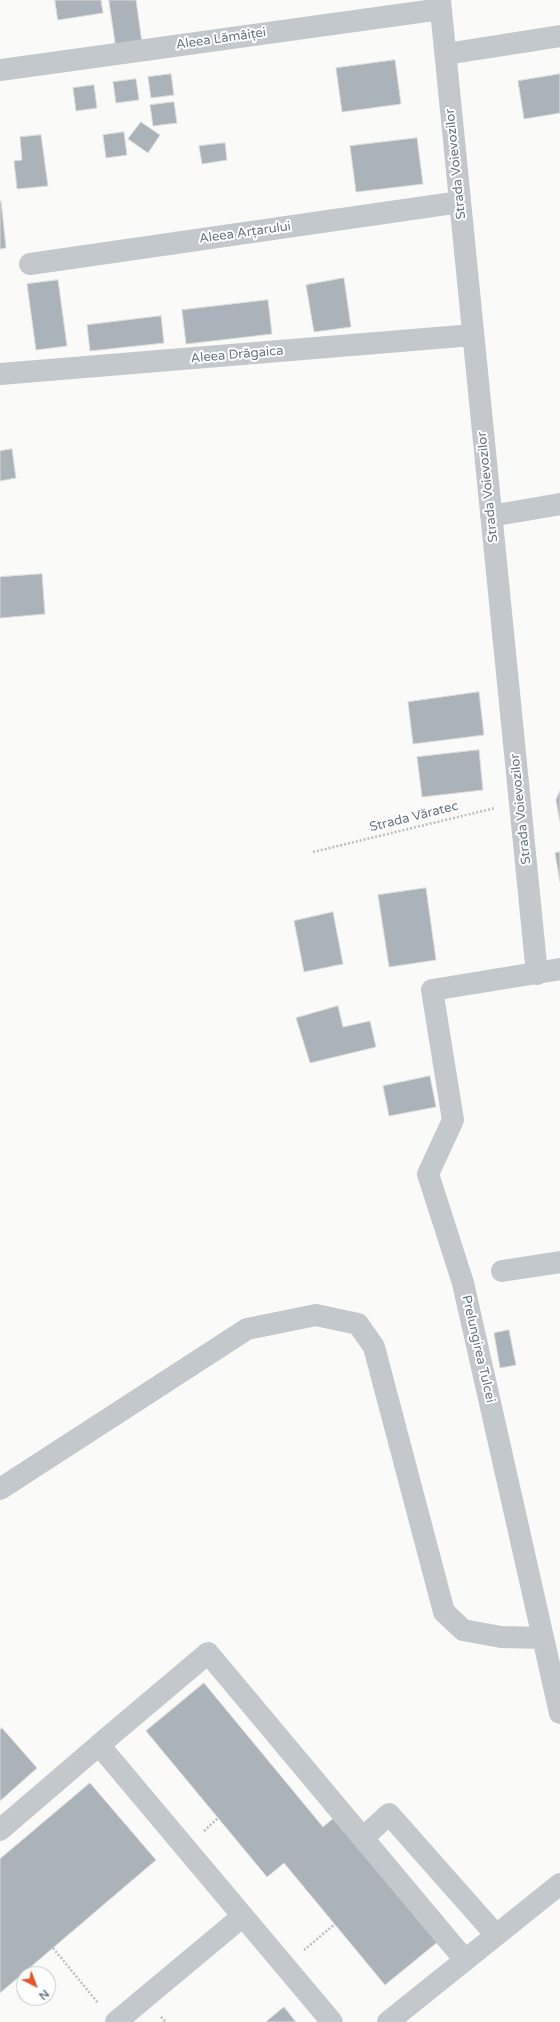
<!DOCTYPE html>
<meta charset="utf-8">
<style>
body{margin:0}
#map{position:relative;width:560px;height:2022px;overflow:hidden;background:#fafaf8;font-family:"Varela Round",sans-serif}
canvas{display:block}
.north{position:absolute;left:16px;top:1966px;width:40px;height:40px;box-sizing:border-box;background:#fff;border:1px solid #c1c8cd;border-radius:50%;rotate:138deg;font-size:11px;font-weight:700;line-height:16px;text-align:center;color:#657683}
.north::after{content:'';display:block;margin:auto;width:14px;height:18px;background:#e4572e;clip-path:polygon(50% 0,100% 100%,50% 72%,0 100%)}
</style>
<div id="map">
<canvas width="560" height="2022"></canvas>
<div class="north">N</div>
</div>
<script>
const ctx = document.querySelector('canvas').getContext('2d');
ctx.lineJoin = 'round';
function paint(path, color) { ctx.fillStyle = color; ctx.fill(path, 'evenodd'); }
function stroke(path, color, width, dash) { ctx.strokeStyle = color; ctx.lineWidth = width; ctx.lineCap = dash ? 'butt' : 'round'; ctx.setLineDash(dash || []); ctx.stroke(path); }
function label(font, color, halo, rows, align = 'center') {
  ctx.font = font + ' "Varela Round",sans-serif'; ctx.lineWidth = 4; ctx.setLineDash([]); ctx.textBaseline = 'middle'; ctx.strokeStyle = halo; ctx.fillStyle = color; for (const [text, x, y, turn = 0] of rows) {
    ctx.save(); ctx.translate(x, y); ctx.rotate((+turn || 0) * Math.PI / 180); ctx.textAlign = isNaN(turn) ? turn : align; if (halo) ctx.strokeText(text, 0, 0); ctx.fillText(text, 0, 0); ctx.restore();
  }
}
const building = new Path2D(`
 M55 0H101L103 13 58 20Z
 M109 0H136L142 43 116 47Z
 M395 60 401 104 342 112 336 68Z
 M171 74 174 95 151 98 148 77Z
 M560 74V113L524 119 518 81Z
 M136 79 139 100 116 103 113 82Z
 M94 85 97 108 76 111 73 88Z
 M174 102 177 123 153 126 150 105Z
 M141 122 160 135 148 153 128 139Z
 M124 132 127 155 106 158 103 135Z
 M41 135 48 186 17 189 14 161 22 160 20 137Z
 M417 138 423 184 356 192 350 146Z
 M225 143 227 160 202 164 199 146Z
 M1 201 6 248 0 249V202Z
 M344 278 351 327 314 332 306 285Z
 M58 280 67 346 36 350 27 284Z
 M268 300 272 334 186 344 182 310Z
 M161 316 164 343 90 351 87 325Z
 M12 449 16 478 0 481V451Z
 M42 574 45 614 0 618V577Z
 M479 692 484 735 413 744 408 702Z
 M479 750 483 790 422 797 417 757Z
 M560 791V822L556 800Z
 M560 852V882L555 853Z
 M426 888 436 960 389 967 378 895Z
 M333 912 343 964 304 972 294 921Z
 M338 1006 343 1027 370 1021 376 1047 310 1063 296 1018Z
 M430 1076 436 1107 389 1116 383 1086Z
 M509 1330 516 1365 500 1368 494 1333Z
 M204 1683 323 1827 336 1816 440 1940 385 1985 284 1863 267 1877 146 1731Z
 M2 1728 37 1768 0 1801V1730Z
 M90 1783 156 1860 0 1993V1859Z
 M284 2007 296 2022H266Z`);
const path = new Path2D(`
 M313 852 495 808
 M204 1831 218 1818
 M53 1948 98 2003
 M304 1950 335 1924
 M161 2017 166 2022`);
const minor = new Path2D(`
 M440 0 537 974
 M446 54 560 36
 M0 70 441 9
 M30 264 460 202
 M0 374 473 335
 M491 516 560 504
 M560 969 432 990 453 1120 428 1174 463 1283 560 1713
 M502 1271 560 1262
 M0 1489 247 1329 316 1315 358 1324 374 1347 444 1612 463 1630 501 1637 543 1638
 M0 1830 99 1745
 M363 1838 389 1814 496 1935
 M116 2022 243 1916
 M332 2022 99 1745 208 1653 465 1960
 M388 2022 560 1884`);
const streetNames = [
 ["Aleea Lămâiței",221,39,-8],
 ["Strada Voievozilor",456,164,-96],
 ["Aleea Arțarului",245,233,-8],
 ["Aleea Drăgaica",237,355,-5],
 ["Strada Voievozilor",488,487,-96],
 ["Strada Voievozilor",521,809,-96],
 ["Strada Văratec",414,817,-14],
 ["Prelungirea Tulcei",478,1349,77]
];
paint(building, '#aab3b9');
stroke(building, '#dcdcda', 1);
stroke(path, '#bbbfc2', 2.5, [2, 2]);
stroke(minor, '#c3c8cc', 22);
label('13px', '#657683', '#fff', streetNames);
</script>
